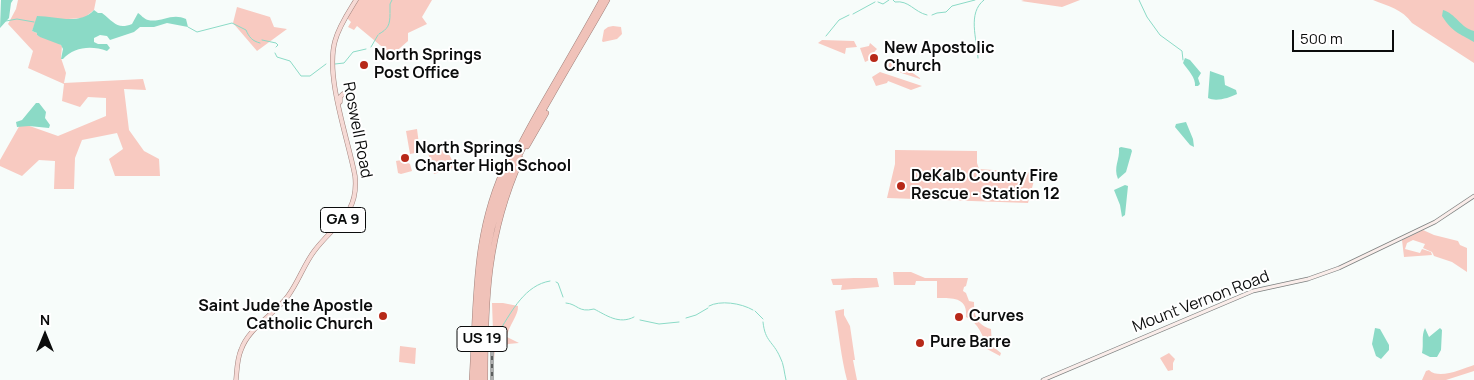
<!DOCTYPE html>
<style>
body{margin:0}
#map{position:relative;width:1474px;height:380px;overflow:hidden;background:#f7fcfa;font-family:Manrope,sans-serif}
canvas{display:block}
.north{position:absolute;left:20px;top:310px;width:50px;height:50px;-webkit-text-stroke:4px #fff;paint-order:stroke;rotate:0deg;font-size:14px;font-weight:700;line-height:20px;text-align:center;color:#0b0c0c}
.north::after{content:'';display:block;margin:auto;width:18px;height:22px;background:#0b0c0c;clip-path:polygon(50% 0,100% 100%,50% 72%,0 100%)}
.scale{position:absolute;left:1292px;top:30px;width:102px;height:22px;box-sizing:border-box;border:2px solid #0b0c0c;border-top:0;padding-left:6px;font-size:15px;line-height:18px;white-space:nowrap;color:#0b0c0c;-webkit-text-stroke:4px #fff;paint-order:stroke}
</style>
<div id="map">
<canvas width="1474" height="380"></canvas>
<div class="north">N</div>
<div class="scale">500 m</div>
</div>
<script>
const ctx = document.querySelector('canvas').getContext('2d');
ctx.lineJoin = 'round';
function paint(path, color) { ctx.fillStyle = color; ctx.fill(path, 'evenodd'); }
function stroke(path, color, width, dash) { ctx.strokeStyle = color; ctx.lineWidth = width; ctx.lineCap = dash ? 'butt' : 'round'; ctx.setLineDash(dash || []); ctx.stroke(path); }
function label(font, color, halo, rows, align = 'center') {
  ctx.font = font + ' Manrope,sans-serif'; ctx.lineWidth = 4; ctx.setLineDash([]); ctx.textBaseline = 'middle'; ctx.strokeStyle = halo; ctx.fillStyle = color; for (const [text, x, y, turn = 0] of rows) {
    ctx.save(); ctx.translate(x, y); ctx.rotate((+turn || 0) * Math.PI / 180); ctx.textAlign = isNaN(turn) ? turn : align; if (halo) ctx.strokeText(text, 0, 0); ctx.fillText(text, 0, 0); ctx.restore();
  }
}
const green = new Path2D(`
 M18 0H96L94 10 84 18 36 21 32 31 37 33V35C45 39 56 40 62 46L61 58 66 73 64 83 143 79 146 90 124 89 129 130 144 151 159 159 160 176H115L109 159 123 149 117 133 82 140 75 158 74 189H54L55 161 39 160 22 176 0 166V160L21 123 58 136 106 116V98L88 97 80 107 62 101 64 84 28 68 33 51 8 24 16 9Z
 M356 0H432L422 17 427 24 408 33V41L392 55 357 26 354 30 348 27 351 22 345 16Z
 M1024 0H1080L1062 7 1021 1Z
 M1373 0H1474V63L1412 23C1402 9 1388 6 1373 0Z
 M237 7 270 17 274 27 287 29 257 51 233 23Z
 M613 26 621 27 622 34 617 39 603 42 602 41 604 30 608 27Z
 M822 40 854 41 857 47 846 48 845 54 818 43Z
 M870 43 877 49C872 53 872 60 865 62L860 48 869 46Z
 M892 59 920 78V79L886 68Z
 M880 72 922 86 911 90 888 81 887 83 876 86 872 77Z
 M417 129 420 152 410 154 406 131Z
 M437 149C448 150 453 157 453 168L434 174 428 153Z
 M895 150 977 151V163L979 169 1036 173 1028 203 887 198 895 164Z
 M401 160 410 164 412 171 401 174 398 173 396 161Z
 M1423 230 1434 235 1458 241 1460 245 1467 248V272L1452 262 1434 256 1432 252 1423 248 1425 244 1413 240 1407 243 1405 249 1420 253 1422 249 1431 252 1432 255 1404 257 1402 240Z
 M893 272H911L925 278H968L966 286 964 287 963 291 966 293 969 301 974 302C974 316 977 325 991 329L992 346 1001 353 1000 356 987 349C984 337 978 322 966 317 968 297 952 298 937 298V281H916L915 285H894Z
 M854 278H877L879 287 841 290 842 285H833L831 279Z
 M492 303H503L518 306C519 315 508 326 507 337L519 343 508 344 504 349 495 350 494 360Z
 M844 309V315L850 326 855 360H853L857 380H847C841 357 839 334 835 311Z
 M400 346 416 348 415 364 399 362Z
 M1169 353 1175 359 1173 363V370L1168 371 1160 358Z
 M1474 365V371L1446 380H1422L1426 371 1429 370C1439 380 1462 369 1474 365Z`);
const water = new Path2D(`
 M1 0H13L11 3 9 18 0 28Z
 M94 10 98 13H102C114 22 117 30 132 24L138 13C141 15 144 19 148 20 161 23 172 12 186 19L188 27 167 23 154 27H140L134 32 110 40 107 36 100 35 94 38V42L98 44H107L110 48 107 51C91 45 74 47 63 59H61L63 49 61 45 40 37 37 35V33L32 31 37 16C56 16 79 26 94 10Z
 M1443 10C1455 13 1461 28 1474 31V42C1459 33 1453 33 1442 16Z
 M1185 58 1190 60 1201 73 1198 78 1200 84 1198 86H1195C1196 78 1188 70 1183 63Z
 M1210 71 1224 76 1225 85 1236 90 1237 94C1229 98 1216 102 1208 98Z
 M36 103H39L46 112 45 118 50 125 49 128 29 126 17 127 16 122 22 120Z
 M1186 122 1193 139 1194 147 1190 145 1175 127 1176 124Z
 M1121 147 1131 149 1132 151 1126 172 1118 179C1113 167 1120 160 1119 148Z
 M1125 185 1128 186 1125 215 1122 217 1120 205 1114 190Z
 M1375 328 1380 329 1389 345V350L1381 359 1376 356 1372 344Z
 M1425 328 1429 337 1440 328 1442 330 1441 350 1437 357H1430L1422 353C1424 344 1421 336 1425 328Z`);
const stream = new Path2D(`
 M893 0 895 2C909 0 914 12 927 15
 M1139 0 1147 17 1160 35 1182 51 1183 60
 M878 2 883 4 889 0
 M390 13V4L392 0
 M853 14 875 2
 M932 15 937 13 946 12 952 6 975 0
 M6 21 17 19 34 22
 M188 27 197 32 232 23 246 30C249 37 252 41 260 43
 M379 34C388 29 390 25 390 14
 M826 36 839 20 849 15
 M262 40 276 43 278 45 276 47
 M371 47 378 35
 M275 53 277 57 290 61 301 76H310L326 64
 M978 58C977 39 967 13 984 0
 M335 64 344 63 353 52 366 49
 M556 282 558 283 563 297
 M566 303C578 304 578 313 594 309 606 315 619 325 634 317
 M709 306C720 300 741 303 753 310
 M755 311 763 319
 M686 318 696 315 708 308
 M640 320 659 324 679 322
 M763 322C765 342 773 341 780 357 784 364 784 372 786 380
 M490 346C496 342 496 337 500 330 512 311 525 285 550 281`);
const secondary = new Path2D(`
 M1043 380 1253 291 1308 279 1339 268 1435 222 1474 196`);
const primary = new Path2D(`
 M340 102V97L343 94
 M236 380C237 370 237 359 241 350 249 327 274 315 288 296 299 281 304 264 315 250 335 224 359 214 355 176 348 138 325 77 335 41 339 26 348 13 356 0`);
const motorway = new Path2D(`
 M527 146 546 113
 M472 380C477 303 472 233 508 160
 M476 380C478 329 477 278 488 228 500 179 524 136 549 93 567 62 585 31 602 0
 M480 380C482 330 481 278 492 229 504 180 527 138 552 95 570 63 589 32 607 0
 M485 380C485 299 487 235 521 159`);
const rail = new Path2D(`
 M492 380V347`);
const markers = [
 [874,58,5,"#b72919"],
 [364,65,5,"#b72919"],
 [405,158,5,"#b72919"],
 [901,186,5,"#b72919"],
 [383,316,5,"#b72919"],
 [959,317,5,"#b72919"],
 [920,343,5,"#b72919"]
];
const shields = [
 [343,220,45],
 [482,339,50]
];
const shieldNames = [
 ["GA 9",343,220],
 ["US 19",482,339]
];
const poiNames = [
 ["New Apostolic",884,49],
 ["Church",884,67],
 ["North Springs",374,56],
 ["Post Office",374,74],
 ["North Springs",415,149],
 ["Charter High School",415,167],
 ["DeKalb County Fire",911,177],
 ["Rescue - Station 12",911,195],
 ["Saint Jude the Apostle",373,307,"right"],
 ["Catholic Church",373,325,"right"],
 ["Curves",969,317],
 ["Pure Barre",930,343]
];
const streetNames = [
 ["Roswell Road",357,130,79],
 ["Mount Vernon Road",1201,302,-21]
];
paint(green, '#f8cac1');
paint(water, '#8bdac6');
stroke(stream, '#8bdac6', 1);
stroke(secondary, '#7d8180', 4.5);
stroke(primary, '#a0827c', 5);
stroke(motorway, '#a0827c', 6);
stroke(secondary, '#faedea', 3);
stroke(primary, '#f6dad5', 4);
stroke(motorway, '#f0c2b9', 5);
stroke(rail, '#5c5f5e', 3);
stroke(rail, '#fff', 1, [4]);
for (const [x, y, r, color] of markers) { const dot = new Path2D(); dot.arc(x, y, r, 0, 2 * Math.PI); ctx.fillStyle = color; ctx.fill(dot); stroke(dot, '#fff', 2); }
for (const [x, y, w] of shields) { const box = new Path2D(); box.roundRect(x - w / 2, y - 12.5, w, 25, 4); ctx.fillStyle = '#fff'; ctx.fill(box); stroke(box, '#0b0c0c', 1); }
label('bold 15px', '#0b0c0c', null, shieldNames);
label('bold 16px', '#0b0c0c', '#fff', poiNames, 'left');
label('16px', '#0b0c0c', '#fff', streetNames);
</script>
